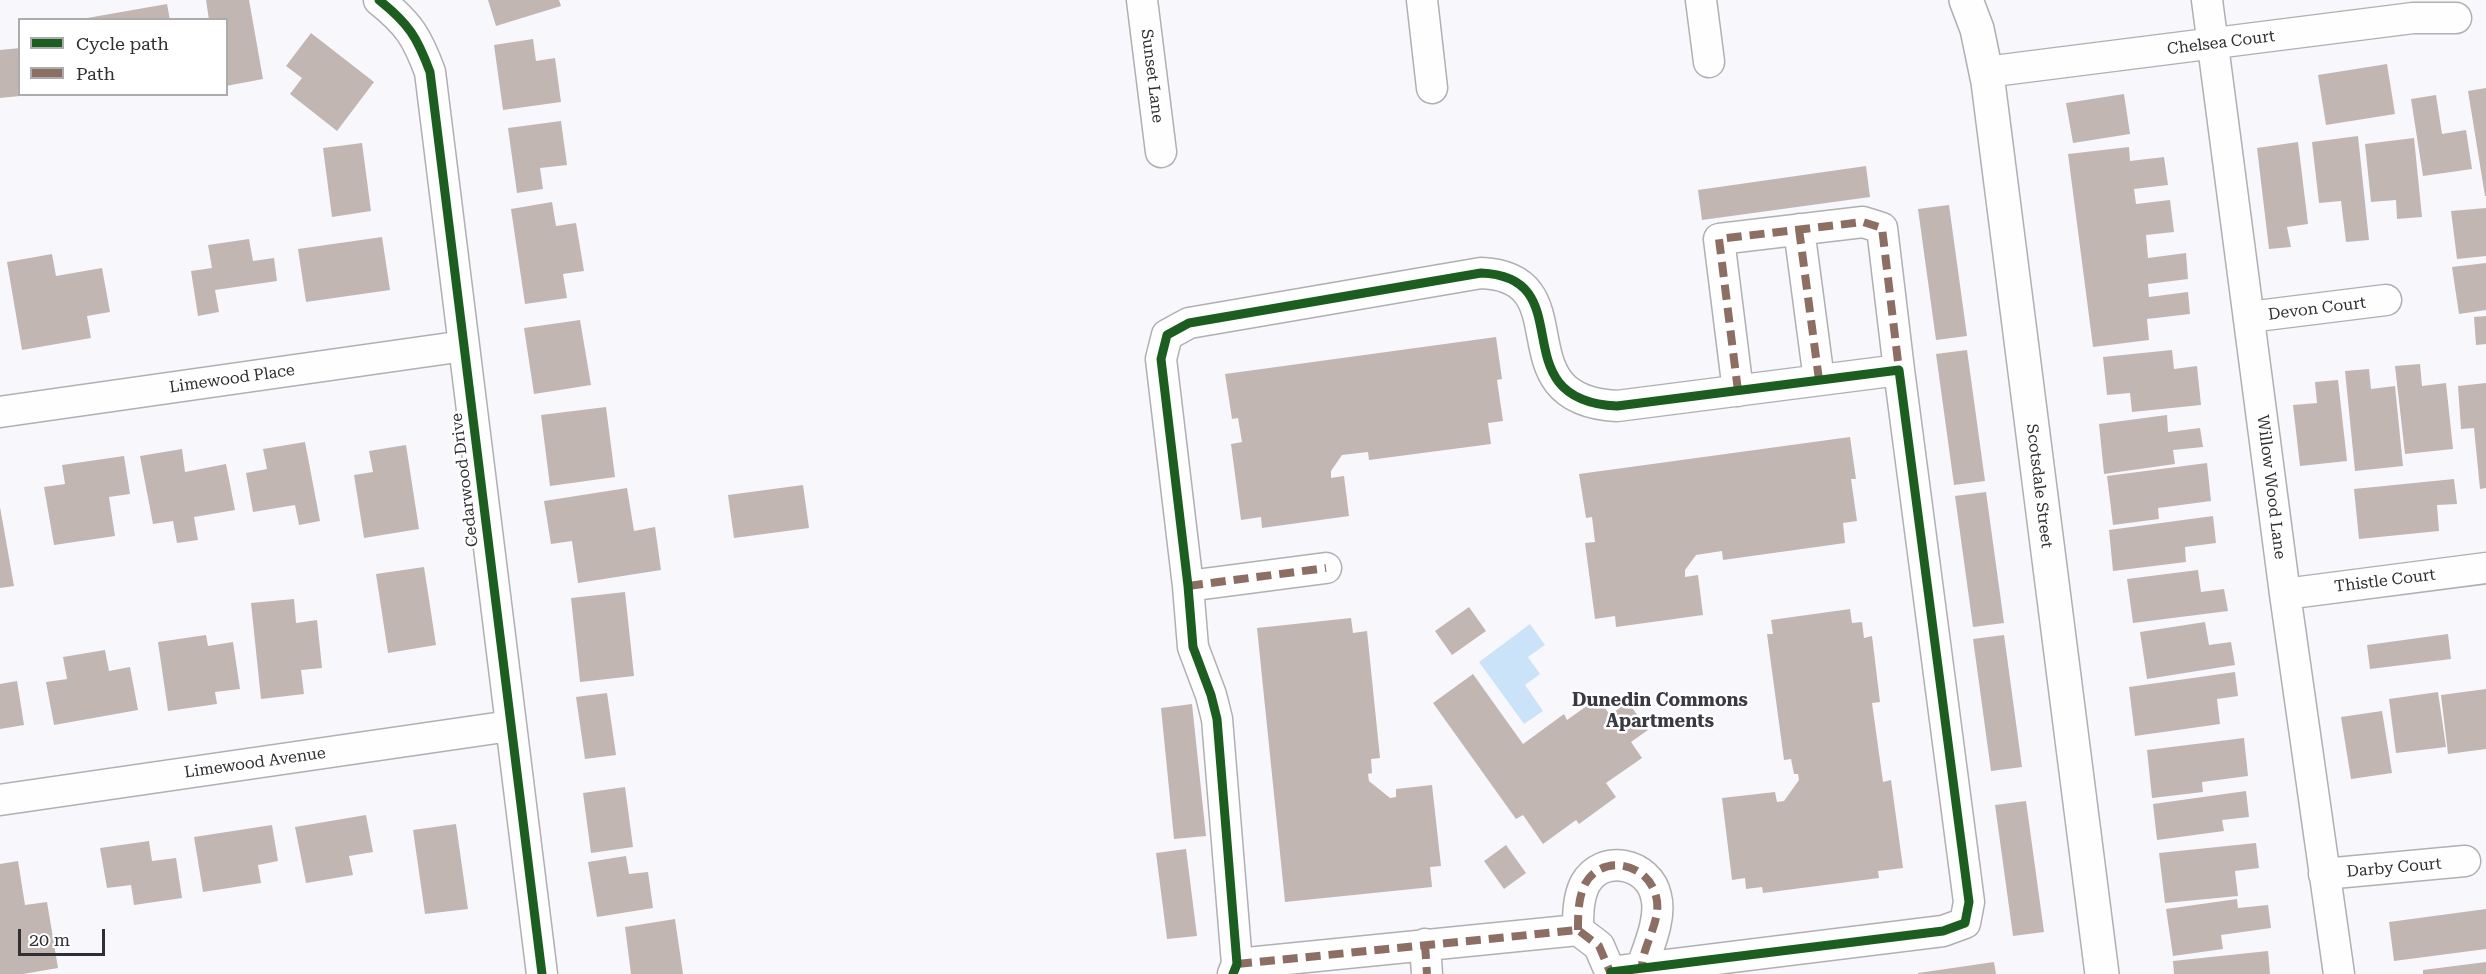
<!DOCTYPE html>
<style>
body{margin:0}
#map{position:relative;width:2486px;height:974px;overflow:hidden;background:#f8f8fc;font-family:"Roboto Serif",serif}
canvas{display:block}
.legend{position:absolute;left:18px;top:18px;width:210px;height:78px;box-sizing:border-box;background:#fff;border:2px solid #acacae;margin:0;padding:8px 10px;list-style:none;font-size:18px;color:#303034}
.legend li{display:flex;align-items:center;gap:12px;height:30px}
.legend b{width:30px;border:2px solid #acacae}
.scale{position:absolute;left:18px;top:929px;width:87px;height:27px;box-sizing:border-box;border:3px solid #303034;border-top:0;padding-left:8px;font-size:18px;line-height:21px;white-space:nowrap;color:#303034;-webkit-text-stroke:4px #fff;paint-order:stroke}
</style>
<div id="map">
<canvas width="2486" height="974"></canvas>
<ul class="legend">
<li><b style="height:8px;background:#1b5e20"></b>Cycle path</li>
<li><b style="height:8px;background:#8d6e63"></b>Path</li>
</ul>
<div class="scale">20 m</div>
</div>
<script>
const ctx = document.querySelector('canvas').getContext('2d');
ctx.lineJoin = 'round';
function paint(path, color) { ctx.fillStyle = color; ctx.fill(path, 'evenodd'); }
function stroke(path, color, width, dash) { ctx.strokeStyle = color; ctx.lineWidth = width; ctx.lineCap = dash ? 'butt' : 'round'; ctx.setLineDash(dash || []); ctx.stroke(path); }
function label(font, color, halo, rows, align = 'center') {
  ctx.font = font + ' "Roboto Serif",serif'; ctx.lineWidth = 5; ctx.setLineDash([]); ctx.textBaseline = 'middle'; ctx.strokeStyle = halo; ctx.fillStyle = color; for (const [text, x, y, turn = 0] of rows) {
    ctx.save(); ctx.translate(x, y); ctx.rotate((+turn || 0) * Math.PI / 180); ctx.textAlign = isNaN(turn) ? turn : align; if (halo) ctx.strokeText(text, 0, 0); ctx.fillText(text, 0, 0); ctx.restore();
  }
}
const water = new Path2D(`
 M1530 624 1545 645 1528 657 1540 674 1525 685 1543 711 1524 724 1479 662Z`);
const building = new Path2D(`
 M206 0H249L263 79 226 86V20H209Z
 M488 0H559L561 6 496 26Z
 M167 4 170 20H87V18Z
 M311 33 374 82 337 131 290 94 302 78 286 66Z
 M533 39 536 61 555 58 561 102 503 110 494 45Z
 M20 48V96L0 98V50Z
 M2387 64 2395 114 2326 125 2318 75Z
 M2486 88V196H2485L2468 91Z
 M2124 94 2130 134 2073 143 2066 103Z
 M2436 95 2442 134 2466 130 2472 169 2423 176 2411 99Z
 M561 121 567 165 540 168 543 189 517 193 508 128Z
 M2358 136 2369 240 2346 242 2341 201 2319 203 2312 142Z
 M2414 138 2422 217 2397 219 2396 200 2371 202 2365 144Z
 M2298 142 2308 224 2287 227 2291 247 2269 249 2257 148Z
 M362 143 371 211 332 217 323 148Z
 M2129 147 2130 161 2164 157 2168 185 2134 189 2136 204 2170 200 2174 232 2146 235 2148 258 2186 253 2188 279 2148 284 2149 297 2188 292 2190 314 2147 319 2149 340 2093 347 2068 154Z
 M1866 166 1870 197 1702 220 1698 190Z
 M552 202 556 226 576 223 584 271 563 274 567 298 525 304 511 209Z
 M1949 205 1967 336 1936 340 1918 209Z
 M2486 208V256L2457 259 2451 211Z
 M382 237 390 290 306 302 298 249Z
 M249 239 253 261 274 258 277 281 215 290 219 312 198 316 191 271 212 268 208 245Z
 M52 254 56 276 102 268 110 312 87 316 91 338 22 350 7 262Z
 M2486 263V310L2459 314 2452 267Z
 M2486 316V344L2476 345 2474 317Z
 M580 320 591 385 534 394 524 328Z
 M1496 337 1502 379 1497 380 1503 421 1488 423 1491 444 1369 460 1368 452 1342 455 1331 471V478L1344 476 1349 516 1262 528 1261 517 1241 520 1231 444 1242 442 1238 418 1232 419 1225 374Z
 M1967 350 1985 481 1954 485 1936 354Z
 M2172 350 2174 369 2197 366 2201 405 2132 412 2130 393 2107 395 2103 357Z
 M2420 364 2422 386 2446 383 2453 449 2405 454 2395 366Z
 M2369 369 2371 389 2395 386 2403 466 2355 471 2345 371Z
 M2338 380 2347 461 2300 466 2293 405 2317 403 2315 382Z
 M2486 383V488L2480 489 2474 428 2461 429 2458 386Z
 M606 407 615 477 550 486 541 415Z
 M2167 415 2168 432 2200 428 2203 447 2173 450 2175 464 2104 474 2099 424Z
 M1850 437 1856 479H1851L1857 521 1843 523 1845 543 1723 560 1722 551 1696 555 1685 570V577L1698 575 1703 615 1616 627 1615 616 1595 619 1585 543 1595 542 1592 517 1586 518 1579 474Z
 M305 442 320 521 299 525 295 505 253 512 246 473 267 469 263 449Z
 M406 445 419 529 364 538 354 475 373 472 369 451Z
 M182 449 185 472 226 464 235 510 194 517 198 540 177 543 173 521 153 524 140 456Z
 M124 456 130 494 109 497 115 536 54 545 44 487 65 484 62 465Z
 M2207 463 2211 501 2158 508 2159 519 2113 525 2107 476Z
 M2454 479 2457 504 2437 505 2439 531 2359 539 2354 489Z
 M803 485 809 528 734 538 728 495Z
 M627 488 634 531 655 527 661 570 578 583 572 541 551 544 544 501Z
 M1986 492 2004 623 1973 627 1955 496Z
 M0 507 14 586 0 588Z
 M2213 516 2216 543 2185 547 2186 562 2113 571 2109 530Z
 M424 567 436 645 388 653 376 574Z
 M2198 570 2201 592 2224 589 2228 611 2133 623 2127 579Z
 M625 592 634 676 580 682 571 598Z
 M294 599 296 623 317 620 322 668 301 670 304 694 261 699 251 603Z
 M1469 607 1486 631 1452 655 1435 631Z
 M1850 609 1852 623 1862 622 1864 638 1872 636 1880 702 1872 703 1883 782 1891 780 1903 868 1878 871 1879 878 1763 893 1762 887 1746 889 1745 878 1732 880 1722 798 1775 792 1777 802 1784 801 1799 780 1798 774H1794L1791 759 1784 760 1767 634H1773L1771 620Z
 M1351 618 1353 633 1367 631 1380 758 1371 759 1372 773 1368 774 1369 781 1390 798 1396 797V789L1432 785 1441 866 1430 867 1432 887 1285 902 1257 628Z
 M2205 622 2209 645 2231 642 2235 665 2147 679 2140 632Z
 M2448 634 2451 659 2370 669 2367 645Z
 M206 635 208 646 233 642 240 689 215 692 217 704 168 711 158 642Z
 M2004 635 2022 767 1991 771 1973 639Z
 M105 650 109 671 130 667 138 710 54 725 46 682 67 679 63 657Z
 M2235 672 2238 696 2217 699 2220 724 2135 736 2129 687Z
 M1473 674 1523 744 1564 714 1567 720 1598 698 1610 715 1628 702 1648 730 1631 742 1642 758 1606 783 1616 797 1579 824 1576 820 1543 844 1523 815 1516 819 1433 703Z
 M17 681 24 725 0 729V684Z
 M2486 689V749L2448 754 2441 695Z
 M2438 692 2446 747 2396 753 2389 699Z
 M607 693 616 755 585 759 576 697Z
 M1192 704 1206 836 1174 839 1161 708Z
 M2382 711 2392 773 2351 779 2341 717Z
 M2244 738 2248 776 2202 782 2203 792 2152 798 2147 750Z
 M625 787 633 847 591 853 583 793Z
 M2246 791 2249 817 2222 820 2224 831 2157 840 2153 804Z
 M2026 801 2044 932 2013 936 1995 805Z
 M366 815 373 852 349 856 353 875 306 883 295 827Z
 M456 824 468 909 425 914 413 830Z
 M272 825 278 861 258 865 261 883 203 892 194 837Z
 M149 841 152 861 176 858 182 898 134 905 131 885 107 888 100 848Z
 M2256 843 2259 868 2235 871 2238 896 2165 903 2159 853Z
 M1506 845 1526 873 1504 889 1484 861Z
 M1186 849 1197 936 1167 939 1156 853Z
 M626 856 629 874 648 872 653 908 597 917 588 862Z
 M18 861 25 905 47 902 58 968 23 974H0V864Z
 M2237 899 2238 908 2268 905 2271 928 2221 935 2223 949 2173 956 2166 909Z
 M2486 909V949L2394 961 2389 922Z
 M675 919 683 974H631L625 927Z
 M2268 951 2270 974H2174L2173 961Z
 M1994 962 1996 974H1918V973Z
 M2486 962V974H2423V970Z`);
const minor = new Path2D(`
 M379 0C409 24 417 37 430 72L542 974
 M1142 0 1161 152
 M1422 0 1432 88
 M1701 0 1709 62
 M2207 0 2285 594 2339 974
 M1986 72 2413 18H2456
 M1799 229 1819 380
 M2249 317 2386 300
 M1738 391 1719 239 1863 222 1882 228 1899 370
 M0 412 464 346
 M1188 586 1326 568
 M2285 594 2486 568
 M0 800 510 726
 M2324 874 2465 861
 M1578 930C1578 915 1578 898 1585 884 1602 853 1649 863 1656 896 1662 918 1648 948 1641 969L1642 974
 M1425 944 1427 974
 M1237 964 1578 930 1599 946 1611 974
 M1233 974 1237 964 1217 719 1211 695 1193 647 1188 586 1161 359 1167 335 1189 323 1481 273C1585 277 1497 400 1617 406L1899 370 1969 902 1965 923 1943 931 1611 972`);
const tertiary = new Path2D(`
 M1966 0 1977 29 1988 82 2102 974`);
const quiet = new Path2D(`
 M1799 229 1819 380
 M1738 391 1719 239 1863 222 1882 228 1899 370
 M1188 586 1326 568
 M1578 930C1578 915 1578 898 1585 884 1602 853 1648 863 1656 896 1663 922 1640 947 1642 972
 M1425 944 1427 974
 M1237 964 1578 930 1599 946 1611 974`);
const cycleway = new Path2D(`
 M379 0C409 24 417 37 430 72L542 974
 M1233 974 1237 964 1217 719 1211 695 1193 647 1188 586 1161 359 1167 335 1189 323 1481 273C1585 277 1497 400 1617 406L1899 370 1969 902 1965 923 1943 931 1611 972V974`);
const streetNames = [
 ["Chelsea Court",2221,43,-7],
 ["Sunset Lane",1152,76,83],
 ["Devon Court",2317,309,-7],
 ["Limewood Place",232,379,-8],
 ["Cedarwood Drive",465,480,-97],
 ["Scotsdale Street",2039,486,83],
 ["Willow Wood Lane",2271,487,83],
 ["Thistle Court",2385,581,-7],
 ["Limewood Avenue",255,763,-8],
 ["Darby Court",2394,868,-5]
];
const neighbourhoodNames = [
 ["Dunedin Commons",1660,701],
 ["Apartments",1660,722]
];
paint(water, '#cbe3f8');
paint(building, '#c2b6b2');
stroke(minor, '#b0b0b3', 33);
stroke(tertiary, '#b0b0b3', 36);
stroke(minor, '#fefeff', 30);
stroke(tertiary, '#fefeff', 33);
stroke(quiet, '#8d6e63', 8, [15, 8]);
stroke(cycleway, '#1b5e20', 9);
label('16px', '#303034', '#fff', streetNames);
label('bold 18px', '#3a3a41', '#fff', neighbourhoodNames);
</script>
